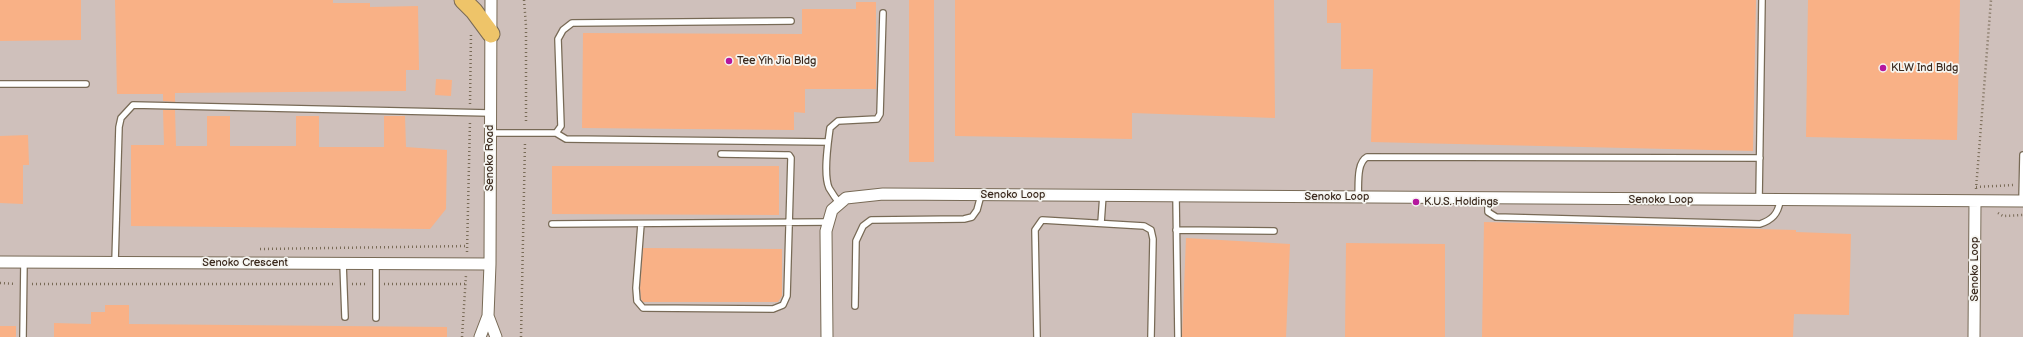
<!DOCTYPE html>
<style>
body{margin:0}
canvas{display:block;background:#eae0bd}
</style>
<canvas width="2023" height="337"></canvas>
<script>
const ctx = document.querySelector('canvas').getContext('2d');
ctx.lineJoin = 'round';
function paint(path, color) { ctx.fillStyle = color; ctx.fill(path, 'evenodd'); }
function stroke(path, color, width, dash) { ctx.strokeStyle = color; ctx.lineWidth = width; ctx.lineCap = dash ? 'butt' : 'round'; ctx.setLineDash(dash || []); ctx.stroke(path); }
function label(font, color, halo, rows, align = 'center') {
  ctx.font = font + ' "Balsamiq Sans",sans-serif'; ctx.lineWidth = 3.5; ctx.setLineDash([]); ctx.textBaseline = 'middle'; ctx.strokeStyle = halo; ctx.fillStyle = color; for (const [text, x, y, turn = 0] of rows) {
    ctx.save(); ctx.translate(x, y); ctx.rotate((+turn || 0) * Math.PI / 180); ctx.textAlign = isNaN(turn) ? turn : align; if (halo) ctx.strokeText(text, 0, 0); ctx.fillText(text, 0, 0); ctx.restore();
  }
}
const industrial = new Path2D(`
 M0 0H2023V337H0Z`);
const building = new Path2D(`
 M0 0H81V40L0 41Z
 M115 0H333V3H370V7L418 6 419 70H406V91L175 93V102L163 101V94H117Z
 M909 0H934V162H909Z
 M955 0H1274L1275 118 1132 113V139L955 136Z
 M1327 0H1756L1753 151 1371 142 1373 69H1341V23H1327Z
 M1808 0H1960L1957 140 1806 137Z
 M856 2H876V89H805V113L794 112V130L582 128 583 33 802 34V9H856Z
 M436 79 452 80 451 96 435 95Z
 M163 110H175L176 146H207V116H230V146H296V116H319V147H384V116H405L406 147 447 150 446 209 430 229 131 226V145H164Z
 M28 135 29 165H23V204L0 203V136Z
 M552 166H779V215L552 214Z
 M1484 222 1796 230V232L1851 234 1849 315 1794 314 1793 337H1482Z
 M1186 238 1290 244 1286 337H1182Z
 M1346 243 1445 244V337H1345Z
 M643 248 782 249V296L778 302H643L641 299 640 288Z
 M105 305H129V324L447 327V337H54V323L91 324V312H105Z
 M0 326H16V337H0Z`);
const path = new Path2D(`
 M524 0 526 26V123
 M470 104 471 33
 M1976 187 2014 185
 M1976 189 1991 0
 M1998 213 2003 216 2023 215
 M260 249 467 246
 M467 252 470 121
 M0 283 15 284
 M32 284H335
 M352 284H367
 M384 284H465
 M462 337 466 275
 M521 337 525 142`);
const service = new Path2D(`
 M0 84H86
 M491 133H556L561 126 558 39 563 30 572 23 791 21
 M556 133 566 139 828 142
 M1176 196 1178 337
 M1358 197C1359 185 1356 163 1367 157L1760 158
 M1488 198V212L1496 217 1760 224C1772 220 1778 214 1780 201
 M1759 200 1762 0
 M2022 201 2023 155
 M840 204C836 199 832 193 829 188 823 174 828 143 830 128L838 121 877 119 880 114 883 13
 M1101 223 1103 195
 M552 224 829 222
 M641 224 636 288 637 301 643 308 773 309 783 305 787 296 791 158 789 155H785L721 154
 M1176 230 1274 231
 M115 262 119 127 121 118 133 105 490 113
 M343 263 345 317
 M376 263V318
 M855 306 856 241 863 226 871 220 964 219 972 217 977 210 981 195
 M23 337 24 262
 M1037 337 1035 230 1042 220 1144 226 1151 230 1153 239 1151 337`);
const minor = new Path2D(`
 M0 262 490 264
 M488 316 496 337
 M480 337 488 316 490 264 491 0
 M827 337 826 231 832 210 846 198 883 194 2023 201
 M1974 337 1975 202`);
const primary = new Path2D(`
 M463 0 474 11 491 34`);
const markers = [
 [729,61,4,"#b5179e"],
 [1883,68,4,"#b5179e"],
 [1416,202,4,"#b5179e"]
];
const poiNames = [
 ["Tee Yih Jia Bldg",737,61],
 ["KLW Ind Bldg",1891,68],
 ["K.U.S. Holdings",1424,202]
];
const streetNames = [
 ["Senoko Road",490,158,-90],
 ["Senoko Loop",1013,195],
 ["Senoko Loop",1337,197],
 ["Senoko Loop",1661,200],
 ["Senoko Crescent",245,263],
 ["Senoko Loop",1975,269,-90]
];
paint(industrial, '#cfc0bb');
paint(building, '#f9b186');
stroke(service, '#786a56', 8);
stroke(minor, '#786a56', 13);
stroke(primary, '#786a56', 19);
stroke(path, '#786a56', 2.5, [1, 3]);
stroke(service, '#fff', 5.5);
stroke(minor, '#fff', 11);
stroke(primary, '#eec469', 17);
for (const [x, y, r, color] of markers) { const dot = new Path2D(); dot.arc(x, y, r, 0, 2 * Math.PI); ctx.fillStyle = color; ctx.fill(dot); stroke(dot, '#f6f6f2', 1.5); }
label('11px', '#3b2a1e', '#f6f6f2', poiNames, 'left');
label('11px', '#3b2a1e', '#f6f6f2', streetNames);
</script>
